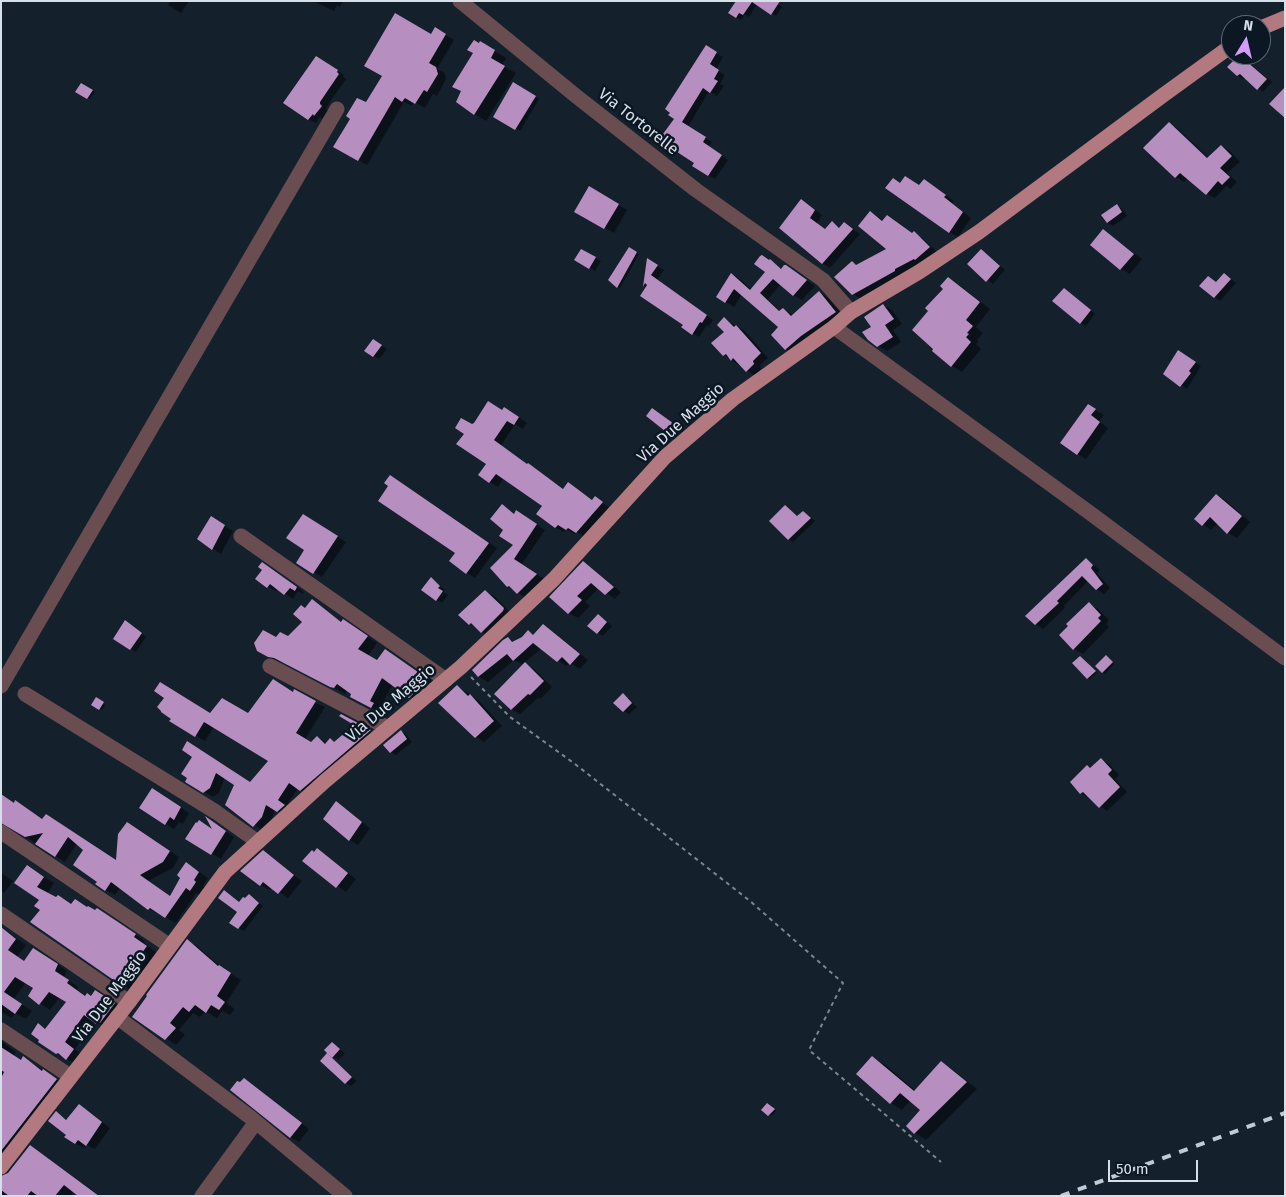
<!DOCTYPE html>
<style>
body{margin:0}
#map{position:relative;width:1286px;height:1197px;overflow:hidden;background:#14212d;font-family:"Fira Sans",sans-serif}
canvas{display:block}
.frame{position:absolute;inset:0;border:2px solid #d7e0e8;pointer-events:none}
.north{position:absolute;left:1221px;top:15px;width:50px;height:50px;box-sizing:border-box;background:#0b1723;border:1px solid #5d6772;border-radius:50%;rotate:9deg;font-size:14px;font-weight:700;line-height:20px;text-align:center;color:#d7e0e8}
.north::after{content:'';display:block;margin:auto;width:18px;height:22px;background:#d59cfb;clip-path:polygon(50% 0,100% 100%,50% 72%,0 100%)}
.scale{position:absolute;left:1108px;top:1160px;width:90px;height:22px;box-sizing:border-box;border:2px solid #d7e0e8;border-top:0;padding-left:6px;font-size:15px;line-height:18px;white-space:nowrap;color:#d7e0e8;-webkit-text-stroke:4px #0b1723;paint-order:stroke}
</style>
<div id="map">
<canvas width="1286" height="1197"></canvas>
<div class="frame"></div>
<div class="north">N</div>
<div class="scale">50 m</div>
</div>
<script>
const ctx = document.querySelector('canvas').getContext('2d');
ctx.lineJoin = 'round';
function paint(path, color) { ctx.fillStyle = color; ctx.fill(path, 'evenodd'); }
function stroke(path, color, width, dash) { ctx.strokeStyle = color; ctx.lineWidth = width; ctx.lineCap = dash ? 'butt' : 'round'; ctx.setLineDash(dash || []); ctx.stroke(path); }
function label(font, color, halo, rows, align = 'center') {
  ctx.font = font + ' "Fira Sans",sans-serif'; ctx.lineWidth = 5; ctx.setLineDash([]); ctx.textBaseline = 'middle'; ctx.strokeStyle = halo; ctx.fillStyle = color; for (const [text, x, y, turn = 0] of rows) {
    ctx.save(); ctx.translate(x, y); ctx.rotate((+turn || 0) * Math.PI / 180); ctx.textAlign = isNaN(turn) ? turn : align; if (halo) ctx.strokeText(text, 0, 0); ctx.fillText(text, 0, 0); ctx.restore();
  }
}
const shadow = new Path2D(`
 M171 1H189L181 13 168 5Z
 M313 1H343L340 7 337 5 334 11Z
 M737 1H774L782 7 776 16 757 4 749 17 745 14 741 20 730 13Z
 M436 29 454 40 437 69 445 73 446 79 437 96 433 94 425 108 414 102 412 106 404 102 367 165 335 146 366 103 432 36Z
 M481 43 506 58 502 66 516 73 486 121 474 114V53Z
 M713 51 723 57 716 69 725 75 720 84 724 86 717 96 709 91 688 127 712 142 709 146 728 160 715 179 694 166 696 163 681 153 679 154 658 142 676 118Z
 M1240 56 1272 82 1263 92 1245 77 1243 79 1237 75 1229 67Z
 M324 62 344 75 343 77 346 79 327 106 326 109 328 111 322 119 320 117 316 123 308 119Z
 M81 84 95 92 90 99 77 92Z
 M514 84 539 99 520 131 495 117Z
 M1169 123 1177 128 1209 158 1222 146 1230 151 1240 162 1227 173 1237 182 1231 189 1226 186 1215 198 1206 194 1188 178 1184 182 1176 177 1145 148Z
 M900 184 933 186 954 201 952 203 971 218 958 237 949 232Z
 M590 188 627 210 614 233 576 211Z
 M809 205 822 215 817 223 826 230 832 223 840 228 844 223 860 234 830 268 822 263 780 228Z
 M1117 206 1122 209 1127 216 1113 226 1107 222Z
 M870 212 884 221 888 216 896 221 913 234 922 238 937 252 861 299 853 294 852 262 858 266 888 249Z
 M1103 230 1142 259 1130 274 1121 269 1092 245Z
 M629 248 639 254 620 288 609 280Z
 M582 250 601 261 595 271 576 259Z
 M981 250 1005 270 993 284 968 264Z
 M648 260 664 270 657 280 713 320 709 326 707 325 699 337 692 333 644 286Z
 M771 261 782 269 795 272 815 286 802 300 793 295 781 284 768 299 781 312 783 309 793 315 819 292 827 297 844 317 794 354 786 349 780 327 742 294 734 307 718 297 732 274 740 279 752 290 767 272Z
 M1224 274 1236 283 1220 301 1201 286 1216 283Z
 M949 278 959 285 990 309 976 327 983 333 977 340 979 341 976 344 981 349 962 372 952 366 930 311 945 289Z
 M1069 293 1095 314 1086 326 1080 323Z
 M883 305 892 310 902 324 893 330 901 342 887 351 878 346 872 327Z
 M724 319 745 331 768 358 760 365 761 369 755 376 724 355 726 332Z
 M379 344 387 349 379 359 366 351Z
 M1184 355 1201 366 1187 389 1164 373Z
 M1088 406 1104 415 1099 421 1108 428 1086 459 1077 454Z
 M503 411 513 413 527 423 523 429 515 424 501 446 564 489H576L593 500 595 498 610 508 585 537 577 532 575 534 566 529 564 532 555 527 544 506 504 478 498 487 490 482 488 464 472 426Z
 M658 413 681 430 676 437 671 434Z
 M398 481 497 548 475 578 467 573 457 553 390 485Z
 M1217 495 1225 500 1250 522 1237 538 1228 533 1218 523 1211 530 1196 519Z
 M502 505 515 514 525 517 545 530 522 564 544 579 526 598 508 586 515 545 505 530Z
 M785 506 798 517 803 512 815 521 793 542 788 539Z
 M211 518 233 531 221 554 198 539Z
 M312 520 346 542 322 577 298 563 306 550Z
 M1086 559 1100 570 1097 573 1110 588 1104 594 1097 589 1088 581 1064 606 1065 608 1043 629 1036 624Z
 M583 563 592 568 621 592 615 599 599 588 585 602 590 606 578 618 569 613 551 597Z
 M270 568 304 592 303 594 298 591 293 599 277 588 276 591 268 587Z
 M431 579 445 590 443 592 448 595 442 603 437 600Z
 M485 591 494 596 512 614 490 637 470 624Z
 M312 600 342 622 354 627 377 643 368 656 377 662 386 650 437 685 420 703 393 684 380 708 384 710 382 713 362 703 347 690 345 694 342 692 286 663 280 662 269 657 277 639 288 638 304 622 306 609Z
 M1089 604 1098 609 1109 620 1106 624 1109 627 1083 654 1074 649 1061 635Z
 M604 619 612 626 603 636 597 633Z
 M130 625 146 637 136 652 114 639Z
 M544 626 552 631 588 660 580 669 570 663 566 666 542 648 524 663 534 669 552 687 540 699 538 698 520 714 511 709 524 665 514 660 488 682 479 677 474 670 508 639 514 642 522 638 528 632 534 635Z
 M1081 657 1097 672 1090 679 1087 678Z
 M1108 658 1114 664 1105 674 1097 666Z
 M457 686 479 701 502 726 484 742 476 737Z
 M293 693 325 707 305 739 311 744 318 737 327 743 330 740 336 743 356 725 341 715 380 736 310 796 298 788 286 806 287 817 275 809 271 823 263 831 227 805 236 785 225 777 219 793 213 797 187 782 194 757 250 783 270 760 214 727 205 741 171 721 211 714H248Z
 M623 695 637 707 629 714 623 711Z
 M97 699 105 705 102 710 93 705Z
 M401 731 406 734 412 742 396 755 391 752Z
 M1101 759 1109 764 1119 775 1115 779 1127 792 1107 811 1081 793 1072 782Z
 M1 794 14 803 117 862 137 830 179 857 173 868 148 881 171 897 182 877 186 863 208 878 203 886 205 888 200 895 196 893 176 923 149 909 120 888 115 895 106 890 85 849 77 843 65 862 1 821Z
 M170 800 189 813 183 824 179 822 174 829 141 808Z
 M337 803 370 828 358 845 349 840Z
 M214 823 234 837 221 859 187 839 215 831Z
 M317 850 356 879 346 892 304 861Z
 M263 852 302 881 288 898 272 887 269 890 260 885Z
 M1 873 13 881 4 893 1 891Z
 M38 873 54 883 47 894 71 905 76 900 88 908 107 915 145 941 144 943 157 953 136 993 126 987 42 909 41 900 16 883Z
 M254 899 263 906 244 931 239 928V912Z
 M1 927 26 945 17 957 24 962 44 955 67 971 64 977 78 987 77 989 86 997 106 998 124 1010 107 1028 95 1021 75 1049 84 1056 77 1065 57 1053 38 1025 46 1029 68 1002 60 997 50 1010 29 996 34 988 26 982 14 999 32 1011 26 1019 15 1013 12 1018 1 1012Z
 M187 941 198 947 222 968 241 980 226 1003 235 1009 230 1015 222 1011 217 1018 205 1011 200 1017 193 1013 179 1030 185 1035 176 1045 134 1016Z
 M1 1041 16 1052 13 1056 22 1061 24 1058 67 1086 2 1173 3 1176 9 1174 31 1146 100 1196H80L74 1191 71 1196H1Z
 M333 1044 345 1053 339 1060 333 1057Z
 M327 1055 357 1081 351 1086 346 1083Z
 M872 1058 884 1064 916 1091 941 1063 952 1069 977 1089 926 1140 915 1133 908 1126 922 1110 911 1100 902 1110 891 1103 858 1074Z
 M244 1080 253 1085 309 1129 299 1142 290 1137 240 1084Z
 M770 1105 776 1111 771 1116 763 1110Z
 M88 1111 110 1128 95 1149 87 1145 84 1148 75 1143 68 1135 56 1113 68 1120Z`);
const building = new Path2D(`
 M736 1H780L771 15 752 2 743 15 739 13 736 18 728 13Z
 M395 13 431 34 435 27 446 34 429 63 436 67 438 74 427 92 424 90 415 104 405 98 402 102 395 97 358 161 333 147 350 119 346 116 357 98 366 102 382 76 364 66Z
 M474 40 479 43 480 41 495 50 491 58 505 66 474 115 456 102 461 91 452 87 473 53 467 50Z
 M706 45 717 52 710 64 719 70 714 79 718 81 710 93 703 88 682 122 706 137 703 142 722 155 708 176 692 166 694 163 674 150 672 152 657 142 674 119 668 115 670 113 665 109Z
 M1239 55 1267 79 1257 90 1240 74 1237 76 1227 67Z
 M316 56 338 70 337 72 339 74 320 102V104L322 106 314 116 313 114 308 120 283 103Z
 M513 82 536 96 515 130 493 117Z
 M81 83 93 90 87 99 75 92Z
 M1285 87V118L1269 104Z
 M1169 122 1207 158 1221 145 1232 156 1220 168 1230 177 1222 185 1218 181 1206 195 1180 173 1175 178 1143 148Z
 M905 176 919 185 924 179 946 195 944 197 963 212 949 233 885 188 893 178 900 183Z
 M589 186 619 204 604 229 574 212Z
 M801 199 815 210 810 218 825 229 832 221 839 228 844 222 853 229 822 264 779 228Z
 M1117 204 1122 212 1107 223 1101 215Z
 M870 211 882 221 887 215 912 233 914 231 930 247 915 260 914 259 895 269V271L852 295 834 277 852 261 856 265 886 249 858 226Z
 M1103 229 1134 254 1120 270 1090 245Z
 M629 247 637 252 617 288 608 280Z
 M581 249 596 257 589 269 574 260Z
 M981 249 1000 266 986 282 967 264Z
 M762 255 769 260 770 259 781 269 784 265H786L807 280 793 296 773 279 760 293 779 311 783 308 791 316 819 291 836 312 801 336 785 350 771 335 778 327 734 289 725 303 716 297 731 273 750 290 765 272 754 264 760 256Z
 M647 258 658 265 651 275 707 315 702 323 700 322 692 335 681 327 683 325 640 296 647 285 645 283 643 287Z
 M1224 273 1231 279 1214 298 1199 286 1208 276 1216 282Z
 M948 277 980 302 966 320 973 326 967 333 969 334 966 337 971 342 951 367 932 351 933 349 912 330 928 311 925 308 943 289 940 286Z
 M1064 288 1091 310 1080 324 1052 301Z
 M883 304 894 319 885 325 893 337 877 347 868 340 862 332 871 327 864 317Z
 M724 317 734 327 736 325 761 353 753 361 754 364 746 372 733 358 731 361 726 354 723 356 711 343 724 332 717 325Z
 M373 339 382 345 373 357 364 351Z
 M1178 350 1196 362 1189 371 1191 373 1180 387 1163 374Z
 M488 401 502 410 504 407 519 417 514 425 507 421 494 440 527 464 528 463 563 489 568 482 592 500 595 496 603 502 576 533 568 528 566 530 558 525 555 528 536 514 542 506 496 474 489 483 478 475 486 464 456 444 464 434 455 428 461 418 472 424 474 423Z
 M1088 404 1096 409 1091 415 1100 422 1077 455 1060 443Z
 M652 408 677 426 670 435 646 416Z
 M390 475 489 543 466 574 449 561 455 553 378 501 388 486 384 483Z
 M1216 494 1242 516 1227 534 1210 517 1202 526 1194 519Z
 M502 504 514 514 516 510 537 524 514 559 537 574 517 594 509 586 507 587 490 568 513 545 499 536 503 530 490 519Z
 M785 505 797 516 803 511 811 518 788 540 769 521Z
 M303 514 338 536 313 574 296 563 304 550 286 538Z
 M211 516 225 525 212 550 197 539Z
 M1086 558 1093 565 1091 568 1103 584 1096 590 1082 576 1057 601 1059 603 1035 625 1025 616Z
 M583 561 614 587 605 595 591 583 577 596 582 600 568 614 549 597Z
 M262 562 297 587 295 591 290 588 284 595 270 584 267 588 255 579 262 570 258 567Z
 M431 577 440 586 438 588 443 591 436 601 421 590Z
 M485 590 504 608 503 611 481 633 471 623 469 625 458 615Z
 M312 599 341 622 343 619 368 636 358 649 377 660 385 649 428 679 409 698 382 678 370 701 374 703 371 708 350 697 351 694 337 684 334 688 330 687 274 658 268 657 257 651 254 643 263 630 276 637 280 632 288 636 302 622 293 614 301 605 305 608Z
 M1089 602 1101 615 1098 618 1101 621 1073 650 1059 635 1068 626 1066 624Z
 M598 614 607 622 597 634 587 626Z
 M125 620 142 633 130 650 113 639Z
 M543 624 580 654 570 665 562 657 557 662 533 643 513 661 507 654 478 677 472 670 503 640 508 637 512 642 522 637 528 630 533 635Z
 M1106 655 1113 662 1102 673 1095 666Z
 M1080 656 1096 671 1087 679 1072 663Z
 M525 662 544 681 530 695 528 694 511 710 494 694Z
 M273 679 293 692 294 689 316 701 296 733 311 742 317 736 325 744 330 738 334 742 354 725 339 716 341 714 371 730 300 791 289 783 278 800 285 805 277 812 266 805 262 817 253 827 225 805 234 785 216 773 210 788 203 793 185 782 187 778 181 774 192 757 182 750 187 741 250 782 268 761 204 722 195 737 169 721 171 719 161 712V711L157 707 164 698 154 691 160 682 210 713 222 698 248 713Z
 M457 685 468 696 470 694 494 721 475 738 438 703Z
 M623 693 632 703 623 712 613 703Z
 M96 697 104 702 99 710 91 705Z
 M401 730 407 739 390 753 383 745Z
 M1101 758 1112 770 1108 774 1120 787 1099 808 1083 792 1080 794 1070 782 1087 765 1090 768Z
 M152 788 181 807 174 820 170 817 165 825 139 808Z
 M1 794 14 803 15 800 42 819 46 814 116 860 118 834 127 822 170 851 163 862 140 875 170 896 180 878 177 875 186 862 199 872 194 880 196 882 190 891 186 888 165 918 150 908 148 910 111 882 105 891 95 884 97 882 73 865 83 850 68 837 55 857 35 844 43 833 25 837 1 823Z
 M336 801 362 822 349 841 323 819Z
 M205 816 226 831 211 855 185 839 196 822 197 823 199 820 212 829Z
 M317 848 348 873 336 888 302 861 312 850 314 852Z
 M263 850 294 875 278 894 263 882 260 886 240 871Z
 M27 865 44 877 37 887 56 897 58 895 71 904 75 899 87 907 88 906 95 910 97 908 136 934 134 937 147 946 126 975 132 978 125 988 30 922 40 910 34 906 39 900 14 883Z
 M224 890 239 902 243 897 245 898 249 894 259 903 238 929 229 923 237 912 218 898Z
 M1 927 16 939 8 950 24 961 33 948 58 964 55 971 69 980 67 983 85 996 87 993 91 996 95 990 115 1003 100 1023 98 1021 96 1024 84 1015 65 1042 74 1049 66 1060 58 1053 56 1054 38 1042 39 1040 31 1034 38 1023 45 1029 66 1002 49 992 39 1005 28 996 33 988 15 977 4 992 22 1004 15 1014 1 1004Z
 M187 939 218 966 219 965 231 973 217 996 225 1002 219 1010 211 1005 206 1013 195 1005 189 1012 183 1007 170 1023 176 1028 165 1040 132 1017 147 996 146 995Z
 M332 1042 340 1049 332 1058 324 1050Z
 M1 1047 21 1060 23 1056 42 1071 43 1069 57 1079 1 1151V1078L4 1072 1 1070Z
 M327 1053 352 1077 345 1084 320 1061Z
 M872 1056 914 1091 941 1061 967 1082 914 1134 906 1126 920 1110 900 1093 890 1104 856 1074Z
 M244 1078 302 1123 290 1138 230 1090 237 1081 240 1082Z
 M767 1103 775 1109 768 1116 761 1110Z
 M79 1104 102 1122 86 1146 78 1140 75 1144 64 1137 66 1135 48 1121 56 1111 66 1120Z
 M30 1145 99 1196H78L64 1185 55 1196H38L31 1191 27 1196H9L1 1190V1176L8 1173Z`);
const path = new Path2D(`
 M471 677 510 717 575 764 750 901 843 983 809 1050 941 1162`);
const minor = new Path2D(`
 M460 1 576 96 696 190 823 280 851 312
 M834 327 1090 513 1285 658
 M241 536 446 680
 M270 666 388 728
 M1 686 337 109
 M25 694 216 812 258 842
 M1 832 170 946
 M1 914 129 1002
 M117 1017 250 1117 345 1196
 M1 1030 70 1076
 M202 1196 256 1122`);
const major = new Path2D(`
 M1261 28 1285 18
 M1 1167 129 1002 225 872 325 781 461 667 554 579 665 457 733 399 834 327 851 312 919 272 979 232 1162 96 1231 46`);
const rail = new Path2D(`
 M1061 1196 1285 1113`);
const streetNames = [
 ["Via Tortorelle",638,122,38],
 ["Via Due Maggio",681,423,-42],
 ["Via Due Maggio",391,703,-40],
 ["Via Due Maggio",110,997,-53]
];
paint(shadow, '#0007');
paint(building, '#b78ec0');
stroke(path, '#7c8690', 2, [4, 4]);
stroke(minor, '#694d50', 15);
stroke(major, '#b27980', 15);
stroke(rail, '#c2cbd4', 4, [9, 9]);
label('16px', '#d7e0e8', '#0b1723', streetNames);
</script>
